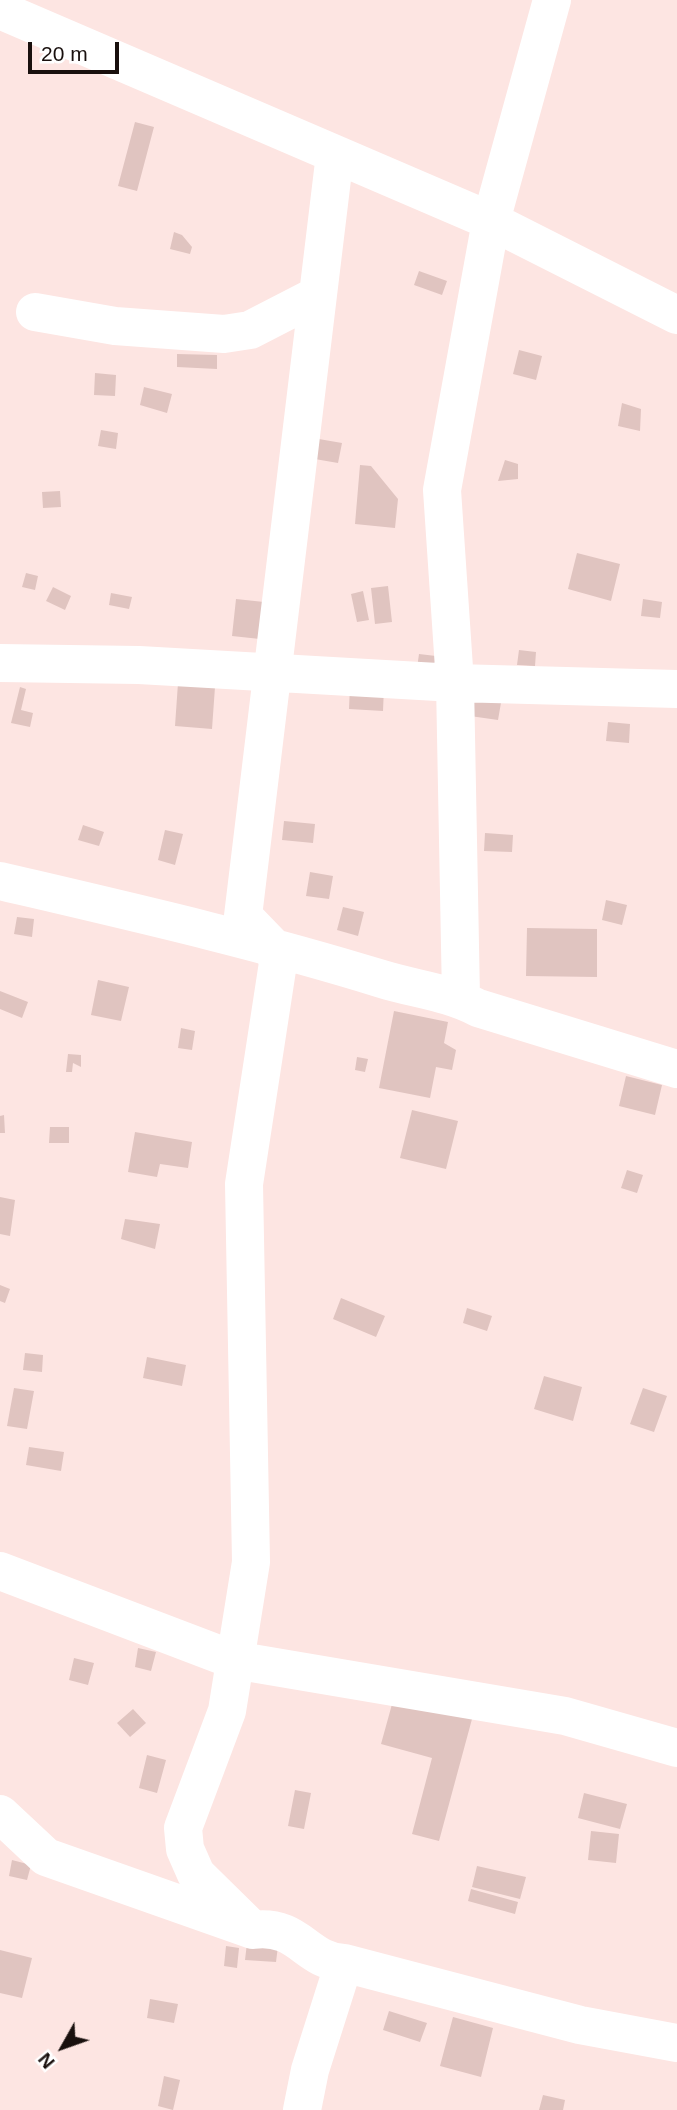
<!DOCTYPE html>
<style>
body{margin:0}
#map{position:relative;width:677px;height:2110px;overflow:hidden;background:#fde5e2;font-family:Arial,sans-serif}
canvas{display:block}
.north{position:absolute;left:28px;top:2012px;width:70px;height:70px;-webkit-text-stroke:5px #fff;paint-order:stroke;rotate:230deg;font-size:19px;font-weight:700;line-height:28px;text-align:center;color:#19100e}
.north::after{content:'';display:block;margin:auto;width:24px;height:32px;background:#19100e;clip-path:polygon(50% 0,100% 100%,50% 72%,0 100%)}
.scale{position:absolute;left:28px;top:42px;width:91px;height:32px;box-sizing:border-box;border:4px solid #19100e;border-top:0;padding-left:9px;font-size:21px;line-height:24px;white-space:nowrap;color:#19100e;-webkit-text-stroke:5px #fff;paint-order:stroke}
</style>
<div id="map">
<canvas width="677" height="2110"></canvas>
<div class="north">N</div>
<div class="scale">20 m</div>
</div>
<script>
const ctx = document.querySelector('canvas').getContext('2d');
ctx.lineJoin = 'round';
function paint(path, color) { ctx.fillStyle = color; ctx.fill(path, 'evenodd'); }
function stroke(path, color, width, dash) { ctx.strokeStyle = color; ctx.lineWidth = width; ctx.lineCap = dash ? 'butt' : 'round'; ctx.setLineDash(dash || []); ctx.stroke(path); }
const building = new Path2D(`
 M135 122 154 127 137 191 118 186Z
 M174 232 182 235 192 247 190 254 170 249Z
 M419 271 447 281 442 295 414 285Z
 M519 350 542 356 536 380 513 374Z
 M177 354 217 355V369L177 367Z
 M95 373 116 375 115 396 94 395Z
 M144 387 172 394 167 413 140 405Z
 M622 403 641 409 640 431 618 426Z
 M101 430 118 433 116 449 98 446Z
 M313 438 342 443 338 463 309 458Z
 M505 460 518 464V479L498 481Z
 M360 465 371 466 398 499 395 528 355 524Z
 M60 491 61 507 43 508 42 492Z
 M577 553 620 564 611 601 568 589Z
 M26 573 38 576 35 590 22 587Z
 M388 586 392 622 375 624 371 588Z
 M53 587 71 596 65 610 46 601Z
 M363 591 369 620 357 622 351 594Z
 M111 593 132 597 129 609 109 605Z
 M236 599 264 602 260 639 232 636Z
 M643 599 662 602 660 618 641 616Z
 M519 650 536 652 535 666 517 665Z
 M419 654 436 656 435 670 417 668Z
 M178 683 215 687 212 729 175 726Z
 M350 685 384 687 383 711 349 709Z
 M20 687 26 689 21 710 33 713 30 727 11 723Z
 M465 692 502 697 498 720 463 715Z
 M608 722 630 724 629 743 606 741Z
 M284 821 315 824 313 843 282 840Z
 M83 825 104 832 99 846 78 840Z
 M165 830 183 834 175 865 158 860Z
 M485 833 513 835 512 852 484 851Z
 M310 872 333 876 329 899 306 896Z
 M606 900 627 905 622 925 602 920Z
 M343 907 364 912 358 936 337 930Z
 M17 917 34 919 32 937 14 934Z
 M527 928 597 929V977L526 976Z
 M98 980 129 987 121 1021 91 1015Z
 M0 991 28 1002 22 1018 0 1009Z
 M394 1011 448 1022 444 1043 456 1050 452 1070 436 1067 430 1098 379 1088Z
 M181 1028 195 1031 192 1050 178 1048Z
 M68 1054 81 1055V1067L73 1063 72 1072H66Z
 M357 1057 368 1059 365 1072 355 1070Z
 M626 1076 662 1085 655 1115 619 1106Z
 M412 1110 458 1121 446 1169 400 1158Z
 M4 1115 5 1133H0V1116Z
 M50 1127H69V1143H49Z
 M135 1132 192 1142 188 1168 160 1164 157 1177 128 1172Z
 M627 1170 643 1175 637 1193 621 1188Z
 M0 1197 15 1200 10 1236 0 1234Z
 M125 1219 160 1224 155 1249 121 1239Z
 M0 1285 10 1289 5 1303 0 1301Z
 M341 1298 385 1316 376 1337 333 1319Z
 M467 1308 492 1316 487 1331 463 1323Z
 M25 1353 43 1355 42 1372 23 1370Z
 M147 1357 186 1365 182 1386 143 1378Z
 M544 1376 582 1387 573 1421 534 1409Z
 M14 1388 34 1391 27 1429 7 1426Z
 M643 1388 667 1396 654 1432 630 1424Z
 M29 1447 64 1452 61 1471 26 1465Z
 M138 1648 156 1652 151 1671 135 1667Z
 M74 1658 94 1663 88 1685 69 1680Z
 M394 1697 472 1719 439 1841 412 1834 432 1758 381 1744Z
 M133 1709 146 1723 130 1737 117 1723Z
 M147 1755 166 1760 157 1793 139 1788Z
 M295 1790 311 1793 304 1829 288 1826Z
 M584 1793 627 1804 620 1829 578 1818Z
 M591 1831 619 1834 616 1863 588 1860Z
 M12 1860 31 1865 27 1880 9 1876Z
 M477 1866 526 1877 520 1899 472 1887Z
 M471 1889 518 1902 515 1914 468 1901Z
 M247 1943 278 1946 276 1962 245 1960Z
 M226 1946 239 1948 237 1968 224 1966Z
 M0 1950 32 1958 22 1998 0 1993Z
 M150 1999 178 2004 174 2023 147 2018Z
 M389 2011 427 2023 420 2042 383 2030Z
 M453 2017 493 2028 481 2077 440 2066Z
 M164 2076 180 2080 173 2110 158 2106Z
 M543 2095 565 2100 563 2110H539Z`);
const minor = new Path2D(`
 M0 10 491 221 677 315
 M35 312 115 326 224 334 250 330 318 295
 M0 663 139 665 455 683 677 689
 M0 881C128 911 256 940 382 979 414 989 448 992 478 1008L677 1069
 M461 998 455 683 442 490 491 221 552 0
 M0 1571 234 1660 565 1716 677 1748
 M0 1814 46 1857 253 1930C300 1924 305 1961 344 1963L580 2025 677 2043
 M253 1930 196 1874 185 1849 183 1828 227 1711 251 1562 244 1184 278 963 273 947 243 916 335 154
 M302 2110 310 2070 344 1963`);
paint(building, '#e0c4c0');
stroke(minor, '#fff', 38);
</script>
